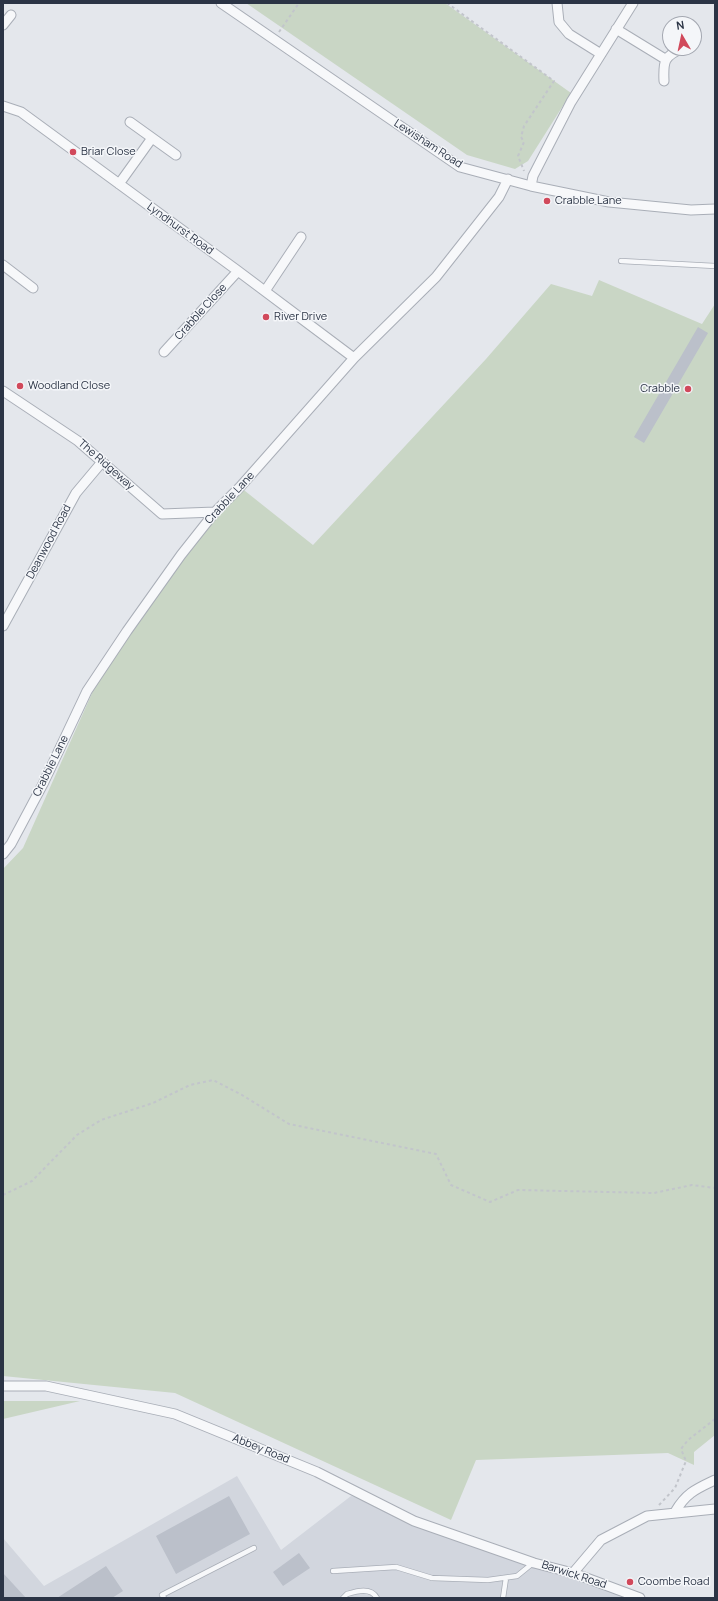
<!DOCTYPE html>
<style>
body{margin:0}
#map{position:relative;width:718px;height:1601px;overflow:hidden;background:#e4e7ec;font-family:Manrope,sans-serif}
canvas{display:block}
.frame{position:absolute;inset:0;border:4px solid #2b3445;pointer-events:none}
.north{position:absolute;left:662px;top:16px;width:40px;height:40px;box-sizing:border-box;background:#f4f6f9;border:1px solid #a4a8b1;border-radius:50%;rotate:351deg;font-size:11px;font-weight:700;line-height:16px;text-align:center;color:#2b3445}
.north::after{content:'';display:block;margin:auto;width:14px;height:18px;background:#d1495b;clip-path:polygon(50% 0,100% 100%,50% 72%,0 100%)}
</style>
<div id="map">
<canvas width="718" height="1601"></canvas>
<div class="frame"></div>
<div class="north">N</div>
</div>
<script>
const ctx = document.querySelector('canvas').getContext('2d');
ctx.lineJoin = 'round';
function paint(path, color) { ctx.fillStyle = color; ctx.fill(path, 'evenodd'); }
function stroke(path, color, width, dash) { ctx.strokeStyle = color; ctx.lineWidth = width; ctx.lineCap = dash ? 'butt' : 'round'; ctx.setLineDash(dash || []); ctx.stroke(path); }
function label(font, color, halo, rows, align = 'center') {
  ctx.font = font + ' Manrope,sans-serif'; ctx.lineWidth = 3; ctx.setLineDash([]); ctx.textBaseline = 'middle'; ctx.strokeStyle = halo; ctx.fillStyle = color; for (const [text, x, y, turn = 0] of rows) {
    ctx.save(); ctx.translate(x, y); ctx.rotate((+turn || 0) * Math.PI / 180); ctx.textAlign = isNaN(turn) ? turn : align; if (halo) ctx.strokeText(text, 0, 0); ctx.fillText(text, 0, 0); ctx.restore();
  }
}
const built = new Path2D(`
 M237 1476 281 1550 351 1496 370 1499 414 1521 640 1598H3V1538L44 1586Z`);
const green = new Path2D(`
 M246 3H445L571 93 528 161 515 169 467 155Z
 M599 280 702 324 715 304V1435L694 1452V1465L668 1453 476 1460 451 1520 175 1393 3 1376V869L23 848 97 682 215 512 240 487 313 545 486 359 551 284 592 296Z
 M3 1401H80L3 1419Z`);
const building = new Path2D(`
 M698 327 708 333 644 443 634 437Z
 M229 1496 250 1534 176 1574 156 1536Z
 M299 1553 310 1568 283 1586 273 1572Z
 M106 1566 123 1591 112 1598H57Z
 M3 1573 26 1598H3Z`);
const path = new Path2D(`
 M447 3 554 81 524 126 521 137 524 142 518 156 524 171
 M279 32 299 3
 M3 1195 32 1181 77 1135 101 1120 153 1103 190 1085 213 1080 242 1095 289 1124 436 1154 451 1185 490 1202 518 1190 654 1193 692 1185 715 1188
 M659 1505 675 1488 686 1461 681 1449 688 1440 715 1419`);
const lane = new Path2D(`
 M621 261 715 266
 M333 1571 396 1567 432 1578 488 1580 517 1576 533 1563
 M164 1598 162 1595 254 1548
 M343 1598 347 1594C357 1591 371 1587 377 1598
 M503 1598 506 1578`);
const street = new Path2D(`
 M221 3 460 167 531 186 609 202 691 210 715 209
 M557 3 559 22 569 34 601 54
 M3 25 11 15
 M616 29 665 59
 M664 81C663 61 664 56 683 48
 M3 106 21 112 238 271 354 358
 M130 122 176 155
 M119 184 152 138
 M531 186 533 176 571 102 633 3
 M3 265 33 288
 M265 291 301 237
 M164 352 238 271
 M3 391 78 441 162 514 215 512
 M3 626 76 493 102 462
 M3 854 11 844 43 784 87 691 127 631 181 555 215 512 240 487 354 358 436 277 499 197 508 179
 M3 1386H46L175 1414 317 1472 414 1521 534 1563 573 1573 640 1598
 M675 1512C686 1493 696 1489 715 1480
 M573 1573 601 1540 647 1516 715 1509`);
const markers = [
 [73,152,4,"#d1495b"],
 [547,201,4,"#d1495b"],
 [266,317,4,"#d1495b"],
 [20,386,4,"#d1495b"],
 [688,389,4,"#d1495b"],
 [630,1582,4,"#d1495b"]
];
const streetNames = [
 ["Lewisham Road",428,144,33],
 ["Lyndhurst Road",180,229,36],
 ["Crabble Close",201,312,-48],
 ["The Ridgeway",106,465,41],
 ["Crabble Lane",230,498,-47],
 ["Deanwood Road",49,542,-62],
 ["Crabble Lane",51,766,-64],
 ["Abbey Road",261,1449,22],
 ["Barwick Road",574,1575,18]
];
const poiNames = [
 ["Briar Close",81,152],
 ["Crabble Lane",555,201],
 ["River Drive",274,317],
 ["Woodland Close",28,386],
 ["Crabble",680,389,"right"],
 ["Coombe Road",638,1582]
];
paint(built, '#d2d6de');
paint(green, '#c9d6c5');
paint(building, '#bbc0ca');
stroke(lane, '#a9aeb7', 6);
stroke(street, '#a9aeb7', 11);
stroke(path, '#c2c5cb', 2, [3, 3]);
stroke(lane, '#f7f8fa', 4.5);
stroke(street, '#f7f8fa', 9);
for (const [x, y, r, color] of markers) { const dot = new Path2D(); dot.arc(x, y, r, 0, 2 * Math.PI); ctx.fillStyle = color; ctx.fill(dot); stroke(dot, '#f4f6f9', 1.5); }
label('11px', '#2b3445', '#f4f6f9', streetNames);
label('11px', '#2b3445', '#f4f6f9', poiNames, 'left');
</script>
